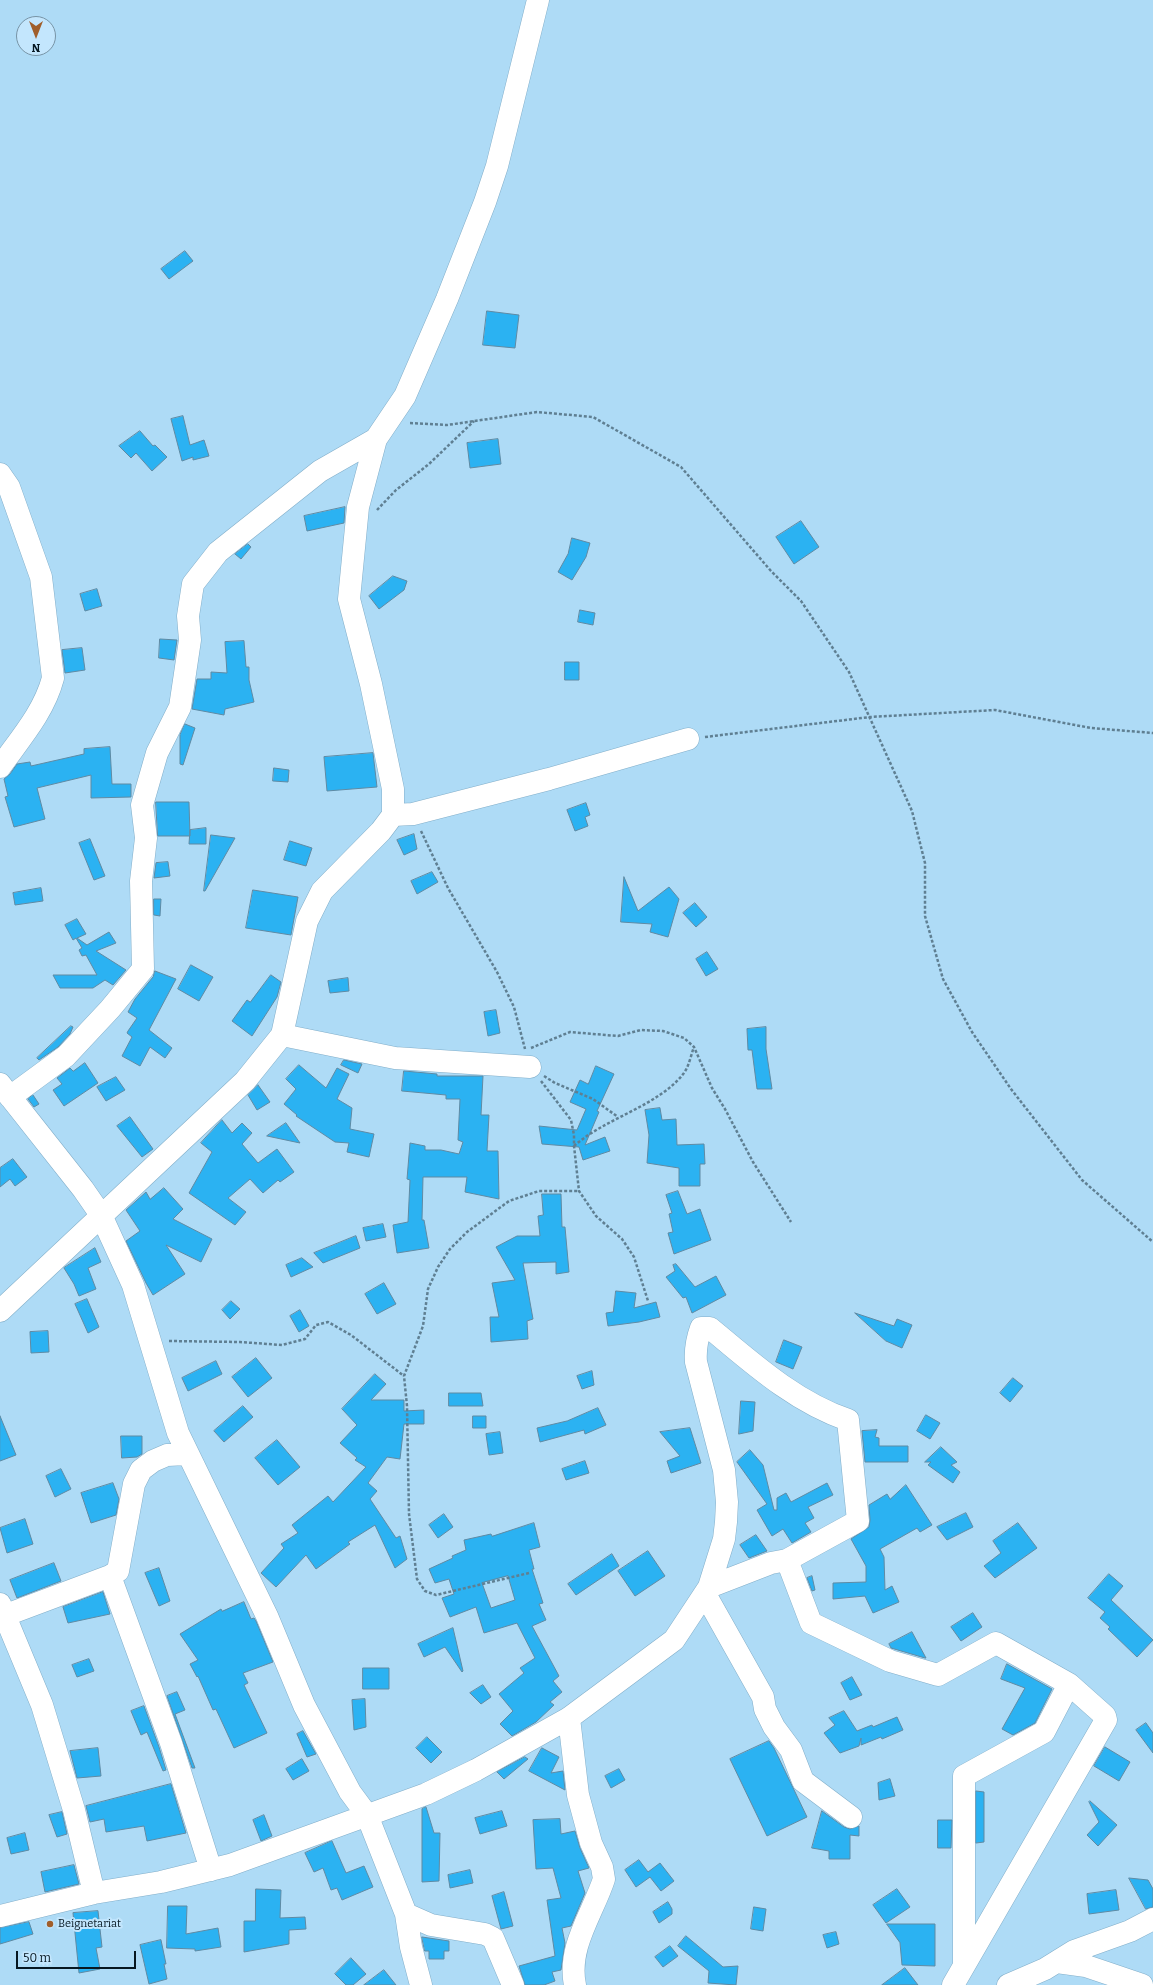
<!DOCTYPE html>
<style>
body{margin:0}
#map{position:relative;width:1153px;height:1985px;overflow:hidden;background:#aedbf6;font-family:Bitter,serif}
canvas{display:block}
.north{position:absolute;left:16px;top:16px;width:40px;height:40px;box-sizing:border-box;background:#c3e6fd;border:1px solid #7793a5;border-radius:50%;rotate:180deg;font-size:11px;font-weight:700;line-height:16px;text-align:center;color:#061721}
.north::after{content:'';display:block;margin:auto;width:14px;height:18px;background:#a05e2b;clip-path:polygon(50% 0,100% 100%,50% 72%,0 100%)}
.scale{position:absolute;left:16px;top:1951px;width:120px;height:18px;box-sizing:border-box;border:2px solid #061721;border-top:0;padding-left:5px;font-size:12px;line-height:14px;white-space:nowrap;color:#061721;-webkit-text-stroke:3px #c3e6fd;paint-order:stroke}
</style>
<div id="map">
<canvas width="1153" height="1985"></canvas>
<div class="north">N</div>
<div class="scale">50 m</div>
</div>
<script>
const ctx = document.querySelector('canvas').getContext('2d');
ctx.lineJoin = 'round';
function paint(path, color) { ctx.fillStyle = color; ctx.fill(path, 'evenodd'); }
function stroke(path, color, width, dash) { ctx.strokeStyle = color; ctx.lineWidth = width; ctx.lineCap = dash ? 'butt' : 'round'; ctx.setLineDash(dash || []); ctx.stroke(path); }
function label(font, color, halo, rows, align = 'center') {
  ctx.font = font + ' Bitter,serif'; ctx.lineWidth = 4; ctx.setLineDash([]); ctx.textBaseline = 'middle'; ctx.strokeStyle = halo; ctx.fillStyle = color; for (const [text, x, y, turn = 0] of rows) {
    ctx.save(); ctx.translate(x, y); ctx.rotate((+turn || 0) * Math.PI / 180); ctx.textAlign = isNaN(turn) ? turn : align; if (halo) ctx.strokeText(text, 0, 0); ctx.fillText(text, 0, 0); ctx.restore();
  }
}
const building = new Path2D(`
 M185 251 193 261 169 279 161 269Z
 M487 311 519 315 515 348 483 345Z
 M183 416 190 445 204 440 209 456 193 460V457L182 461 171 419Z
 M140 431 153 446 155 445 167 457 152 471 136 453 131 458 119 446Z
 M498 439 501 464 470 468 467 443Z
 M345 507 344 523 307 531 304 516Z
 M801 521 819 547 794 564 776 537Z
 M572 538 590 543 586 557 572 580 558 572 568 554Z
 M248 544 251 547 241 559 235 554Z
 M393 576 407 581 404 590 379 609 369 596Z
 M97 589 102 606 85 611 80 594Z
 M580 610 595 613 593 625 578 622Z
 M160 639 177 640 174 660 159 658Z
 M244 641 246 667H249V680L254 702 225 709 224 715 192 709 197 679H211V672L227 673 225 642Z
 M82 648 85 670 65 673 62 650Z
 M565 662H579V680H565Z
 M185 724 195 728 183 765 180 764V735Z
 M110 747 112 784H131V797L91 798V775L37 788 45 819 14 827 5 797 8 796 4 779 10 774 17 764 30 762 31 766 84 754V749Z
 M373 753 377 787 327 791 324 757Z
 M274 768 289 770 288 782 273 781Z
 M156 802H189L190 836H158Z
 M586 803 590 815 585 817 588 826 575 831 567 810Z
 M206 828V844H189L190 830Z
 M414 834 417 849 404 855 397 840Z
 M211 835 235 838 205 891H204Z
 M90 839 105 876 94 880 79 843Z
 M290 841 312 848 306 866 284 860Z
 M168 862 170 876 154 878 156 863Z
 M432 872 438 882 417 894 411 881Z
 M624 877 638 911 669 887 679 899 668 937 650 932 652 924 621 922Z
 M41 888 43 901 15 905 13 893Z
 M253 890 298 897 291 935 246 928Z
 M154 899H161L160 916 154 915Z
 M695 903 707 917 696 927 683 913Z
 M77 919 86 934 77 938 87 945 109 932 116 943 96 951 126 970 113 985 105 980 93 988H60L53 975H97L86 955 82 956 79 950 82 948 76 938 73 940 65 925Z
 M707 952 718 969 706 976 696 959Z
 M191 965 213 977 199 1001 178 989Z
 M155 971 176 979 149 1030 172 1048 165 1058 150 1047 140 1066 122 1056 132 1037 127 1033 128 1031 137 1018 128 1012 135 999 153 977Z
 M271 975 281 982 277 997 252 1036 232 1021 247 1000 250 1002Z
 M348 978 349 991 330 993 328 981Z
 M496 1010 500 1033 488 1036 484 1012Z
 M71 1026 73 1027 70 1034 58 1047 39 1060 37 1058Z
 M766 1027V1049L772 1089H757L752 1050H748L747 1029Z
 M344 1060 362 1064 358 1073 341 1065Z
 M85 1063 98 1083 64 1106 53 1090 62 1084 57 1078 70 1068 73 1071Z
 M299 1065 326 1088 337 1068 349 1074 337 1099 352 1108 350 1129 374 1134 369 1157 347 1152 349 1143 335 1142 296 1116 297 1115 284 1104 296 1089 286 1079Z
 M596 1066 614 1074 597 1111 599 1112 585 1145 605 1137 610 1151 583 1160 579 1147 542 1144 539 1126 577 1130 586 1109 570 1102 580 1080 588 1084Z
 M404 1071 437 1074V1076H483L481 1115H489L487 1151H498L499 1199 465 1192 467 1177H423L422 1220H424L429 1248 397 1253 393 1225 408 1222 410 1180 407 1179 410 1143 425 1146V1150H441L459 1154 463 1142 458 1140 460 1099H446V1095L402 1091Z
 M116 1077 125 1090 106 1101 97 1087Z
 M258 1085 270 1102 257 1110 248 1095Z
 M33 1095 39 1104 34 1107 28 1099Z
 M660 1108 662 1120 676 1119 677 1145 704 1144 705 1164H700V1186H679V1168L647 1163 649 1135 645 1110Z
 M130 1117 153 1149 142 1157 117 1126Z
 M222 1120 232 1133 242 1123 252 1133 242 1144 258 1163 277 1149 294 1172 280 1182 278 1180 263 1193 250 1179 228 1198 246 1212 235 1225 189 1193 212 1152 201 1143Z
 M286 1123 300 1143 267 1136Z
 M13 1159 27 1177 15 1186 10 1179 0 1187V1168Z
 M164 1188 183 1209 173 1219 212 1239 201 1262 166 1245 185 1274 153 1295 146 1283 126 1241 140 1231 126 1210 146 1192 150 1199Z
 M678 1191 687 1214 700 1209 711 1240 674 1254 668 1233 673 1232 669 1214 672 1213 666 1195Z
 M542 1194H561L562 1227H565L569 1272 556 1274V1262L523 1263 533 1319 527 1321 528 1339 491 1342 490 1317H499L492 1283 515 1280 496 1247 517 1236H540L538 1216 543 1215Z
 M383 1224 386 1237 366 1241 363 1228Z
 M356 1236 360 1248 323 1263 314 1253Z
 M95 1248 101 1262 88 1268 96 1289 79 1296 74 1284 64 1268Z
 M302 1258 313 1267 291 1277 286 1265Z
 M676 1264 695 1287 716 1276 726 1295 692 1313 686 1297 683 1298 666 1277 675 1271 673 1265Z
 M384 1283 396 1304 377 1314 365 1294Z
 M616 1291 636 1293 634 1308 656 1302 660 1317 639 1322 608 1326 606 1313 613 1312Z
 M87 1299 99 1327 88 1333 75 1304Z
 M231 1301 240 1309 230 1319 222 1310Z
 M300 1310 309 1326 299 1332 290 1316Z
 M855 1313 894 1326 897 1319 912 1325 902 1348 886 1341Z
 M48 1331 49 1352 31 1353 30 1332Z
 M784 1340 802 1347 793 1369 776 1362Z
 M256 1358 272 1378 248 1397 232 1377Z
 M216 1361 222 1374 188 1391 182 1378Z
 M592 1371 594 1385 582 1389 577 1376Z
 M375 1374 386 1384 371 1400H404V1411L424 1410V1424H404L400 1459 387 1457 368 1483 377 1491 370 1499 396 1538 400 1536 407 1559 395 1568 375 1525 348 1542 350 1544 316 1569 306 1555 276 1587 261 1573 284 1548 281 1544 298 1533 292 1525 328 1496 333 1502 366 1467 355 1460 357 1458 340 1443 357 1425 342 1409Z
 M1013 1378 1023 1386 1010 1402 1000 1393Z
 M449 1393H481L483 1406H449Z
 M741 1401 755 1402 753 1431 739 1434Z
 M243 1406 253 1417 224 1442 214 1431Z
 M598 1408 606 1425 585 1434 584 1430 540 1442 537 1428 567 1421Z
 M926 1415 940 1423 930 1439 917 1431Z
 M0 1416 16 1455 0 1461Z
 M473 1416H486V1428H473Z
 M690 1428 701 1463 671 1473 667 1461 680 1456 660 1432Z
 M877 1430 875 1437 879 1438V1446H908V1462H865L862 1431Z
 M500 1432 503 1453 489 1455 486 1434Z
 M121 1436H142V1454L137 1457 122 1458Z
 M277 1440 300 1467 278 1485 255 1458Z
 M941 1447 957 1462 951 1465 960 1472 953 1483 928 1465 931 1462H925Z
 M750 1450 763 1465 774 1510H777V1498L786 1493 791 1502 827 1483 833 1495 808 1507 814 1518 805 1523 811 1532 792 1543 783 1529 772 1536 757 1510 767 1504 737 1462Z
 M585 1461 589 1473 566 1480 562 1469Z
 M61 1469 71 1489 55 1497 46 1476Z
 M113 1483 119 1499 116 1515 91 1523 81 1493Z
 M906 1485 932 1525 920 1532 917 1528 880 1549 884 1557 885 1590 892 1586 899 1602 873 1613 865 1596 833 1599V1583L866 1582V1566L851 1539 869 1527 870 1520 869 1505 887 1494 890 1499Z
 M966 1513 973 1527 947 1540 937 1527Z
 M444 1514 453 1527 438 1538 429 1525Z
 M25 1519 33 1544 7 1553 0 1528Z
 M534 1523 540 1547 529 1550 534 1569H532L543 1603 539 1604 546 1620 532 1626 559 1676 553 1681 562 1692 550 1702 554 1705 536 1722 512 1736 500 1724 513 1711 499 1694 524 1673 520 1668 535 1658 517 1623 484 1633 476 1607 450 1617 442 1598 454 1594 449 1579 435 1583 429 1569 453 1558 452 1556 466 1550 464 1540 491 1534 492 1536ZM508 1576 515 1600 491 1608 482 1583Z
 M1018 1523 1037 1548 995 1578 984 1566 1001 1553 993 1541Z
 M756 1535 767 1551 749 1558 740 1545Z
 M648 1551 665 1576 635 1596 618 1571Z
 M612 1554 619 1566 576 1595 568 1584Z
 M54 1563 61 1581 17 1598 10 1580Z
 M159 1568 170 1601 159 1606 145 1573Z
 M1109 1574 1123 1586 1111 1600 1153 1640 1137 1657 1108 1629 1110 1627 1100 1618 1105 1612 1088 1598Z
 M812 1576 815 1590 812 1591 807 1578Z
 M103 1592 110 1614 68 1623 63 1607Z
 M244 1602 251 1619 254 1618 256 1621 273 1662 243 1673 248 1683 244 1685 267 1733 234 1748 216 1709 213 1710 198 1676 197 1677 190 1664 198 1660 180 1634 221 1609 222 1611Z
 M973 1613 982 1627 961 1641 951 1627Z
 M453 1628 463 1671 462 1672 445 1647 424 1657 418 1644Z
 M912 1632 926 1658H925L891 1648 889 1644Z
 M89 1659 94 1671 77 1677 72 1665Z
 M1007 1664 1052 1689 1035 1723 1013 1735 1002 1729 1025 1688 1001 1679Z
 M363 1668H389V1689H363Z
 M852 1677 862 1695 850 1700 841 1683Z
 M483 1685 491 1697 481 1704 470 1693Z
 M177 1692 185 1710 175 1714 195 1768H192L167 1696Z
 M365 1699 366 1727 354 1730 352 1700Z
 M144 1706 159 1747 166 1770 163 1771 147 1732 141 1735 131 1711Z
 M844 1711 857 1731 872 1725 873 1727 897 1717 903 1730 882 1739 881 1737 861 1745V1738L859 1746 840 1753 824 1733 835 1725 829 1718Z
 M1146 1723 1153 1733V1753L1136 1730Z
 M303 1731 316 1754 307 1757 297 1734Z
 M427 1737 442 1752 431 1763 416 1748Z
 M769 1741 774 1748 807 1817 767 1836 730 1759Z
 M1105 1747 1130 1762 1119 1781 1094 1766Z
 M98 1748 101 1776 77 1778 70 1751Z
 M542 1748 559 1757 551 1773 563 1771 565 1790 529 1771Z
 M525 1757 528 1759 504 1779 497 1772Z
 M302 1759 309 1771 293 1780 286 1769Z
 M619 1769 625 1780 611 1788 605 1776Z
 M890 1779 895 1796 879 1800 878 1783Z
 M171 1784 186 1833 147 1841 144 1826 106 1832 104 1819 90 1822 86 1806Z
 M976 1791 984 1792V1842L976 1843Z
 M1090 1801 1117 1825 1098 1846 1087 1835 1099 1822 1089 1802Z
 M426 1807 434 1833H440L439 1881 422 1882V1809Z
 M502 1811 507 1826 480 1834 475 1818Z
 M822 1811 844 1827 850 1829 859 1826V1836L850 1835V1859H829V1851L812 1848Z
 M62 1812 67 1834 57 1837 49 1815Z
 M264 1815 272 1836 261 1841 253 1820Z
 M560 1819 561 1834 575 1831 580 1848 589 1868 578 1871 585 1893 571 1926 562 1928 565 1943 561 1970 552 1972 555 1981 544 1985H525L519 1966 555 1956 547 1900 561 1898 553 1868 536 1869 533 1820Z
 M938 1820H952L951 1848H938Z
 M25 1833 29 1850 11 1854 7 1838Z
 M332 1841 346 1873 364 1866 373 1887 342 1900 337 1888 331 1890 323 1868 314 1872 305 1853Z
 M639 1860 648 1872 660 1863 674 1881 661 1891 650 1877 636 1887 625 1870Z
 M74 1865 79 1884 45 1892 41 1872Z
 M470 1870 473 1883 450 1888 448 1875Z
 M1129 1878 1148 1880 1153 1889V1907L1146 1909Z
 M256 1889 281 1890 280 1918 305 1917 306 1929 289 1930V1944L244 1952V1921H255Z
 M897 1889 910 1907 886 1923 873 1905Z
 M1116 1890 1119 1910 1089 1914 1087 1894Z
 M504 1892 513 1926 501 1929 492 1896Z
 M668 1902 672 1909V1914L659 1923 653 1912Z
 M168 1906H187L186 1934 218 1928 221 1947 195 1951V1949L167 1948Z
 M754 1907 766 1909 763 1931 751 1929Z
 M98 1911 102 1947 96 1948 100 1969 79 1973 73 1913Z
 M29 1922 33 1934 0 1944V1928Z
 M887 1924H935V1966L902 1965 900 1943Z
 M836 1932 839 1944 827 1948 823 1935Z
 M686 1936 723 1967 738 1966 736 1985 708 1983 709 1971 678 1946Z
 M422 1937 449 1941V1951H444V1959H429V1951H425Z
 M161 1940 166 1964H164L167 1979 149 1984 140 1945Z
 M670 1946 678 1956 663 1967 655 1957Z
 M351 1958 366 1974 353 1985H346L335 1974Z
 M905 1968 918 1985H882Z
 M384 1970 396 1985H364Z`);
const path = new Path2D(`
 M410 423 447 425 537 412 593 417 681 467 771 571 801 601 849 672 912 811 925 863V916L943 979 972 1032 1011 1089 1082 1180 1153 1242
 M377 510 396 490 429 464 474 421
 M705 737 870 717 995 710 1091 728 1153 733
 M421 831 448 888 497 972 514 1007 525 1049
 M531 1048 570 1032 618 1036 641 1030 663 1031 684 1038 694 1047 712 1088 725 1109 753 1162 791 1222
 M544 1076 555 1083 593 1099 618 1117
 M541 1081 571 1120 574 1135V1146L579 1191 596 1216 622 1239 634 1257 648 1301
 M574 1146C605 1118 659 1106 684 1073 689 1066 691 1055 694 1047
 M169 1341 240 1342 282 1345 305 1339 316 1325 328 1322 351 1335 404 1376
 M529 1573 436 1595 425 1591 417 1579 409 1514 407 1406 404 1376 423 1326 428 1289 438 1267 450 1249 467 1232 509 1201 539 1191H579`);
const minor = new Path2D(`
 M0 474 9 487 41 577 53 678C44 712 20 739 0 767
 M393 815 413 814 549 779 688 739
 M282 1035 395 1058 530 1067
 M0 1084 83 1189 101 1215 133 1285 178 1433 267 1616 304 1705 350 1792 367 1815 406 1914 431 1925 485 1934 493 1938 513 1985
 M10 1097 66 1056 110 1009 143 969 141 881 146 838 142 805 157 753 180 707 190 640 188 616 193 584 218 552 320 471 376 439
 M0 1311 245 1081 282 1035 307 921 322 891 381 831 393 815V789L371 684 349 599 358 507 376 439 405 396 447 299 485 202 497 166 538 0
 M787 1560 811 1623 890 1661 938 1675 996 1643 1069 1684 1105 1716 1106 1720 953 1985
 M110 1576 171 1743 211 1870
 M705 1594 763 1697 765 1709 774 1727 791 1750 803 1781 851 1817
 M0 1604 42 1705 74 1810 94 1893
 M6 1615 110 1576 118 1571 134 1484 141 1470 153 1461 167 1455 187 1454
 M569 1718 578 1795 591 1843 602 1867 604 1879C593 1913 567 1947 575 1985
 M406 1914 411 1947 421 1985
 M0 1916 94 1893 161 1882 230 1865 426 1794 476 1770 569 1718 674 1640 709 1587 724 1539 726 1522 727 1502 724 1470 696 1362C695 1350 697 1339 701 1328H710C752 1363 795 1402 848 1420L858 1521 787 1560 771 1563 709 1587
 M1057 1962 1086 1966 1142 1985
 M964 1966V1776L1044 1732 1069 1684
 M1008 1985 1045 1969 1074 1951 1130 1931 1153 1919`);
const markers = [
 [50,1924,4,"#a05e2b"]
];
const poiNames = [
 ["Beignetariat",58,1924]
];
paint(building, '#2bb2f2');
stroke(building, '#5f8aa3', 1);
stroke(minor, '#82aec9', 23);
stroke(path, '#5f7f92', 2.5, [3, 2]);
stroke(minor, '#fff', 22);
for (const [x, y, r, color] of markers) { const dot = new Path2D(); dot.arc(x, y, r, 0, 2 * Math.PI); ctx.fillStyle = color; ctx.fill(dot); stroke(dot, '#c3e6fd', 1.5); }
label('11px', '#061721', '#c3e6fd', poiNames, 'left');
</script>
